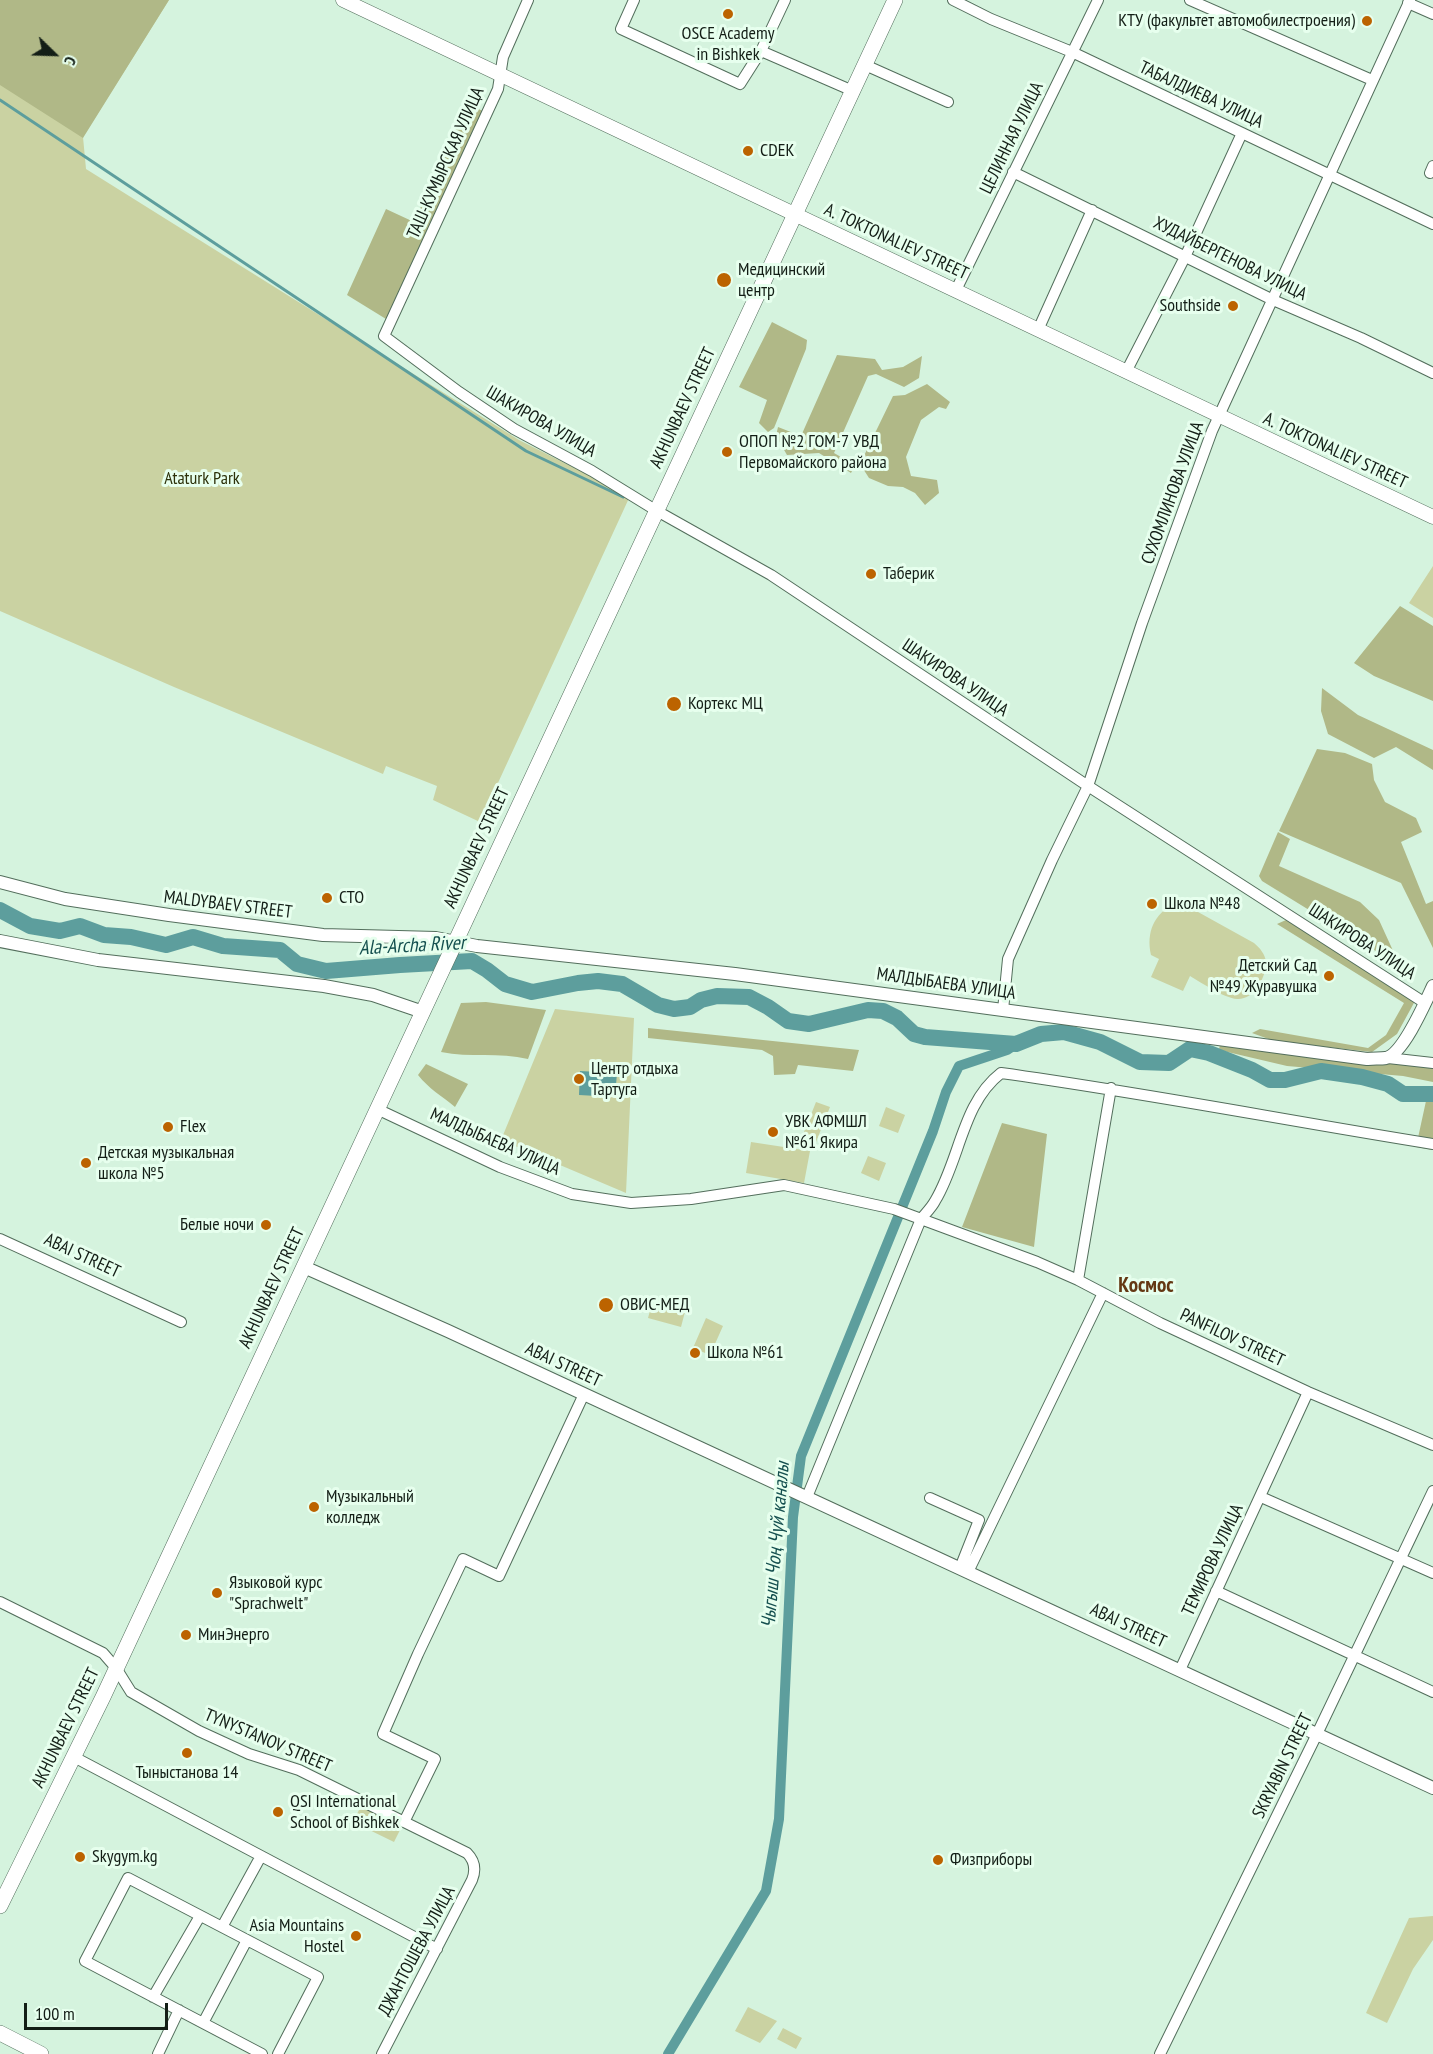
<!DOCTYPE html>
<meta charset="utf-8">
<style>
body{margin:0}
#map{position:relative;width:1433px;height:2054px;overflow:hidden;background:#d5f3de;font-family:"PT Sans Narrow",sans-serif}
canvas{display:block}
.north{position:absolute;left:24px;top:24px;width:60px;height:60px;-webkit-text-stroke:4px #e7ffee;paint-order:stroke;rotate:113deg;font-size:16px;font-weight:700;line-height:24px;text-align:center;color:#131e16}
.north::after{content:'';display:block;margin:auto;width:21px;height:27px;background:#131e16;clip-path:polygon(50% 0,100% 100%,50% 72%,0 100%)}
.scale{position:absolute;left:24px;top:2003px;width:144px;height:27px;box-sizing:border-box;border:3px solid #131e16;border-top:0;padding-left:8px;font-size:18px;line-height:21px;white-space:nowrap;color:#131e16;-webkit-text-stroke:4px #e7ffee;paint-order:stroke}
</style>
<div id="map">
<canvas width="1433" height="2054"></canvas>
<div class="north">С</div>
<div class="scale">100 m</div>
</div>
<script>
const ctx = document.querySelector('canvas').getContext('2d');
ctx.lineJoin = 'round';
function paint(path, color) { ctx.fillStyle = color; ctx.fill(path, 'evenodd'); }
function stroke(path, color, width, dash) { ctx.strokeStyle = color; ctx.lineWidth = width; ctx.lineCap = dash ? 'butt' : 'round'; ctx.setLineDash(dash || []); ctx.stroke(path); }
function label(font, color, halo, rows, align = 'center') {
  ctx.font = font + ' "PT Sans Narrow",sans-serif'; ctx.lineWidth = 6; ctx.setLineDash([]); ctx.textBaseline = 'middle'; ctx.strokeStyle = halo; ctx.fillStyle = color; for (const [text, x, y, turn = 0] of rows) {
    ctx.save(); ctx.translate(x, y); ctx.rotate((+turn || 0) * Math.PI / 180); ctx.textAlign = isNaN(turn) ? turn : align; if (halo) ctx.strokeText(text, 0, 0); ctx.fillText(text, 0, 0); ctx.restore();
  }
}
const green = new Path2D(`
 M0 0H169L83 137 86 169 519 440 630 496 480 822 433 800 437 786 386 766 383 774 174 687 0 611Z
 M1433 566V618L1409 603Z
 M1175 903 1189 907 1254 943C1260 948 1265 954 1266 962 1266 978 1254 1000 1237 999 1224 998 1202 983 1190 976L1183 991 1151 977 1159 959 1151 955C1146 932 1154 914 1175 903Z
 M555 1009 634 1018 626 1193 501 1140Z
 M816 1102 830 1107 814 1147 800 1142Z
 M886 1107 905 1115 898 1133 879 1126Z
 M751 1142 810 1151 804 1183 746 1173Z
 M868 1156 886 1163 879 1181 861 1173Z
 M653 1300 686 1308 681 1327 648 1318Z
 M706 1318 723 1326 710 1355 693 1348Z
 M361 1806 402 1826 394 1842 353 1822Z
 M1433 1916V1940L1413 1969 1387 2023 1366 2013 1409 1918Z
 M748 2007 777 2021 760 2043 735 2031Z
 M783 2028 802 2038 796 2049 777 2039Z`);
const forest = new Path2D(`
 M0 0H169L83 138 0 85Z
 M467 104 483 111 386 319 347 295 386 209 414 222Z
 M772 322 807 340 806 349 774 428 768 432 759 423 767 400 739 387Z
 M837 355 875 359 882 370 903 367 922 356 919 378 904 387 876 374 868 376 834 453 855 465 851 473 819 453 787 455 776 436 778 427 801 436Z
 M927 384 950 402 946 409 939 407 921 420 906 457 911 476 937 480 939 493 925 505 915 493 903 487 888 486 869 478 860 464 893 396 905 395Z
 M1400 606 1433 626V701L1374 676 1354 663Z
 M1322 688 1358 715 1433 750V770L1396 747 1374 758 1328 734 1321 711Z
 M1317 749 1345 753 1372 764 1374 780 1385 802 1416 818 1422 832 1401 842 1426 904 1433 901V948L1401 883 1279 831Z
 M1278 832 1290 839 1279 866 1360 902 1379 920 1400 966 1262 881 1259 876Z
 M1286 920 1415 1001 1397 1034 1372 1052 1274 1041 1252 1033 1260 1029 1368 1048 1386 1035 1404 1003 1277 924Z
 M486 1002 546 1010 528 1059C499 1052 470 1058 441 1052L461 1003Z
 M648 1028 859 1050 853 1071 798 1065 795 1074 774 1075 773 1056 762 1050 648 1038Z
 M1220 1044 1433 1067V1082L1403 1076 1287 1066 1219 1050Z
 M426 1064 468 1084 455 1107C442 1096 429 1089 418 1075Z
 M1426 1101 1433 1102V1150L1416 1147Z
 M1002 1123 1047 1134 1034 1247 962 1227Z`);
const water = new Path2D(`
 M580 1071 617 1073 615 1097 579 1095Z`);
const stream = new Path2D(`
 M0 100 526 451 623 497`);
const canal = new Path2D(`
 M668 2054 766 1891 779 1819 793 1517 801 1456 933 1131 946 1092 959 1066 1007 1050 1016 1044`);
const river = new Path2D(`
 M0 910 30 926 60 931 80 926 104 935 131 937 166 945 193 937 223 946 280 950 297 964 326 971 400 965 472 961 487 970 505 984 532 992 578 983 598 981 622 984 658 1005 674 1009 690 1007 701 1000 717 996 749 997 768 1007 788 1021 809 1024 868 1010 883 1011 897 1018 914 1034 925 1037 1016 1044 1041 1034 1064 1032 1100 1042 1140 1062 1169 1063 1190 1049 1209 1053 1252 1070 1270 1080H1285L1321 1071 1362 1077 1388 1084 1403 1094H1433`);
const minor = new Path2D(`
 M528 0 503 57 498 89 384 336 459 392 514 429 592 471 657 511 771 575 1088 786 1425 1003
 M634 0 621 29 740 84 761 51 785 0
 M953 0 991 19 1072 52 1433 224
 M1190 0 1372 80
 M1408 3 1433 14
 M761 51 853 91
 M865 65 948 102
 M1013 172 1273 300 1361 338 1433 373
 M1430 173 1433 166
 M956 290 1098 0
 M1038 330 1092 210
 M1126 372 1185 257 1242 133
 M1003 1010 1008 959 1052 860 1088 786 1142 623 1212 431 1410 0
 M1388 1058 1433 1063
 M377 1109 500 1167 572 1194 631 1203 691 1199 784 1185 894 1209 1037 1262 1078 1280 1160 1323 1308 1392 1433 1445
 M0 1239 181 1322
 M1078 1280 1111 1088
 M807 1497 921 1219C926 1213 932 1207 935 1201 960 1160 962 1103 1001 1073 1146 1093 1289 1121 1433 1144
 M1261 1497 1433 1573
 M930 1498 979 1520 960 1568
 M968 1572 1103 1293
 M1216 1591 1433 1692
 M0 1602 103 1653 116 1668 131 1692 199 1731 249 1754 299 1770 467 1853C475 1861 476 1870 472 1880L382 2054
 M1180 1670 1308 1392
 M74 1757 437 1949
 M404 1822 435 1759 383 1734 418 1654 463 1559 499 1576 584 1394
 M222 1927 261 1856
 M153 1997 200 1916
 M203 2023 247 1940
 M158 2054 179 2010
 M262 2054 85 1961 128 1878 318 1977 278 2054
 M1160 2054 1317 1734 1433 1491`);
const tertiary = new Path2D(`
 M0 882 65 899 169 915 323 935 436 938 477 946 735 974 1367 1059C1373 1058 1380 1059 1386 1058 1403 1054 1426 1001 1433 986
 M0 941 98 960 324 986 373 995 423 1012
 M304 1267 448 1331 1433 1788`);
const secondary = new Path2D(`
 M343 0 1433 517`);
const primary = new Path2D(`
 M0 1906 103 1697 895 0
 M0 2033 41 2054`);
const markers = [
 [728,14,6,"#bc6300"],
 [1367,21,6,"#bc6300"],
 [748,151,6,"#bc6300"],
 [724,280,8,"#bc6300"],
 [1233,306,6,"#bc6300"],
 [727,452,6,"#bc6300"],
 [871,574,6,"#bc6300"],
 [674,704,8,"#bc6300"],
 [327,898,6,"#bc6300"],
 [1152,904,6,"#bc6300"],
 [1329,976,6,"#bc6300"],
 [579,1079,6,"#bc6300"],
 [168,1127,6,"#bc6300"],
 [773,1132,6,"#bc6300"],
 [86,1163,6,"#bc6300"],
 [266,1225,6,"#bc6300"],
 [606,1305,8,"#bc6300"],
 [695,1353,6,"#bc6300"],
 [314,1507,6,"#bc6300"],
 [217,1593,6,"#bc6300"],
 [186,1635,6,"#bc6300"],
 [187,1753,6,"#bc6300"],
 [278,1812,6,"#bc6300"],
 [80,1857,6,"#bc6300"],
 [938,1860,6,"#bc6300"],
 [356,1936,6,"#bc6300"]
];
const poiNames = [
 ["КТУ (факультет автомобилестроения)",1355,21,"right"],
 ["OSCE Academy",728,34,"center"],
 ["in Bishkek",728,55,"center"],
 ["CDEK",760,151],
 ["Медицинский",738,270],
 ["центр",738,291],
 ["Southside",1221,306,"right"],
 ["ОПОП №2 ГОМ-7 УВД",739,442],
 ["Первомайского района",739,463],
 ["Таберик",883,574],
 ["Кортекс МЦ",688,704],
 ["CTO",339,898],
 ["Школа №48",1164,904],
 ["Детский Сад",1317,966,"right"],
 ["№49 Журавушка",1317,987,"right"],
 ["Центр отдыха",591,1069],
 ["Тартуга",591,1090],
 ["УВК АФМШЛ",785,1122],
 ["№61 Якира",785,1143],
 ["Flex",180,1127],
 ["Детская музыкальная",98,1153],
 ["школа №5",98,1174],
 ["Белые ночи",254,1225,"right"],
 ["ОВИС-МЕД",620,1305],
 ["Школа №61",707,1353],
 ["Музыкальный",326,1497],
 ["колледж",326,1518],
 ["Языковой курс",229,1583],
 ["\"Sprachwelt\"",229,1604],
 ["МинЭнерго",198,1635],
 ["Тыныстанова 14",187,1773,"center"],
 ["QSI International",290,1802],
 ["School of Bishkek",290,1823],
 ["Skygym.kg",92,1857],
 ["Физприборы",950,1860],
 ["Asia Mountains",344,1926,"right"],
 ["Hostel",344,1947,"right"]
];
const streetNames = [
 ["ТАБАЛДИЕВА УЛИЦА",1201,95,25],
 ["ЦЕЛИННАЯ УЛИЦА",1012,138,-64],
 ["ТАШ-КУМЫРСКАЯ УЛИЦА",446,163,-66],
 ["A. TOKTONALIEV STREET",896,242,25],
 ["ХУДАЙБЕРГЕНОВА УЛИЦА",1230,259,26],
 ["AKHUNBAEV STREET",683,408,-65],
 ["ШАКИРОВА УЛИЦА",541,422,30],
 ["A. TOKTONALIEV STREET",1335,451,25],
 ["СУХОМЛИНОВА УЛИЦА",1173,493,-70],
 ["ШАКИРОВА УЛИЦА",955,678,34],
 ["AKHUNBAEV STREET",477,848,-65],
 ["MALDYBAEV STREET",228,905,7],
 ["ШАКИРОВА УЛИЦА",1362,942,33],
 ["МАЛДЫБАЕВА УЛИЦА",946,984,8],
 ["МАЛДЫБАЕВА УЛИЦА",495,1142,24],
 ["ABAI STREET",82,1256,25],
 ["AKHUNBAEV STREET",272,1288,-65],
 ["PANFILOV STREET",1232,1338,25],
 ["ABAI STREET",563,1365,25],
 ["ТЕМИРОВА УЛИЦА",1213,1560,-65],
 ["ABAI STREET",1128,1626,25],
 ["AKHUNBAEV STREET",66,1728,-64],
 ["TYNYSTANOV STREET",268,1741,23],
 ["SKRYABIN STREET",1283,1766,-64],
 ["ДЖАНТОШЕВА УЛИЦА",417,1951,-62]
];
const parkNames = [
 ["Ataturk Park",202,479]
];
const waterNames = [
 ["Ala-Archa River",412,946,-3],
 ["Чыгыш Чоң Чүй каналы",776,1545,-85]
];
const quarterNames = [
 ["Космос",1146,1286]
];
paint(green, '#cad2a2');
paint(forest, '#b0b887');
paint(water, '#5d9e9d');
stroke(stream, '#5d9e9d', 3);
stroke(canal, '#5d9e9d', 10);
stroke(river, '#5d9e9d', 16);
stroke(minor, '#536e5c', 12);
stroke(tertiary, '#536e5c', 14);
stroke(secondary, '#536e5c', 15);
stroke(primary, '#536e5c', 16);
stroke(minor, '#fff', 10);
stroke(tertiary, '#fff', 12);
stroke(secondary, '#fff', 14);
stroke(primary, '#fff', 15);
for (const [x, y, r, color] of markers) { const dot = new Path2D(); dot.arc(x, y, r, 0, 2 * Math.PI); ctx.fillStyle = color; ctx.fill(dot); stroke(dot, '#e7ffee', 2); }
label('18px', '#131e16', '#e7ffee', poiNames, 'left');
label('18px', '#131e16', '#e7ffee', streetNames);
label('18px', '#2d310a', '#e7ffee', parkNames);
label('italic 20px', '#15504f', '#e7ffee', waterNames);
label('bold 21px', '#643813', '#e7ffee', quarterNames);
</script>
